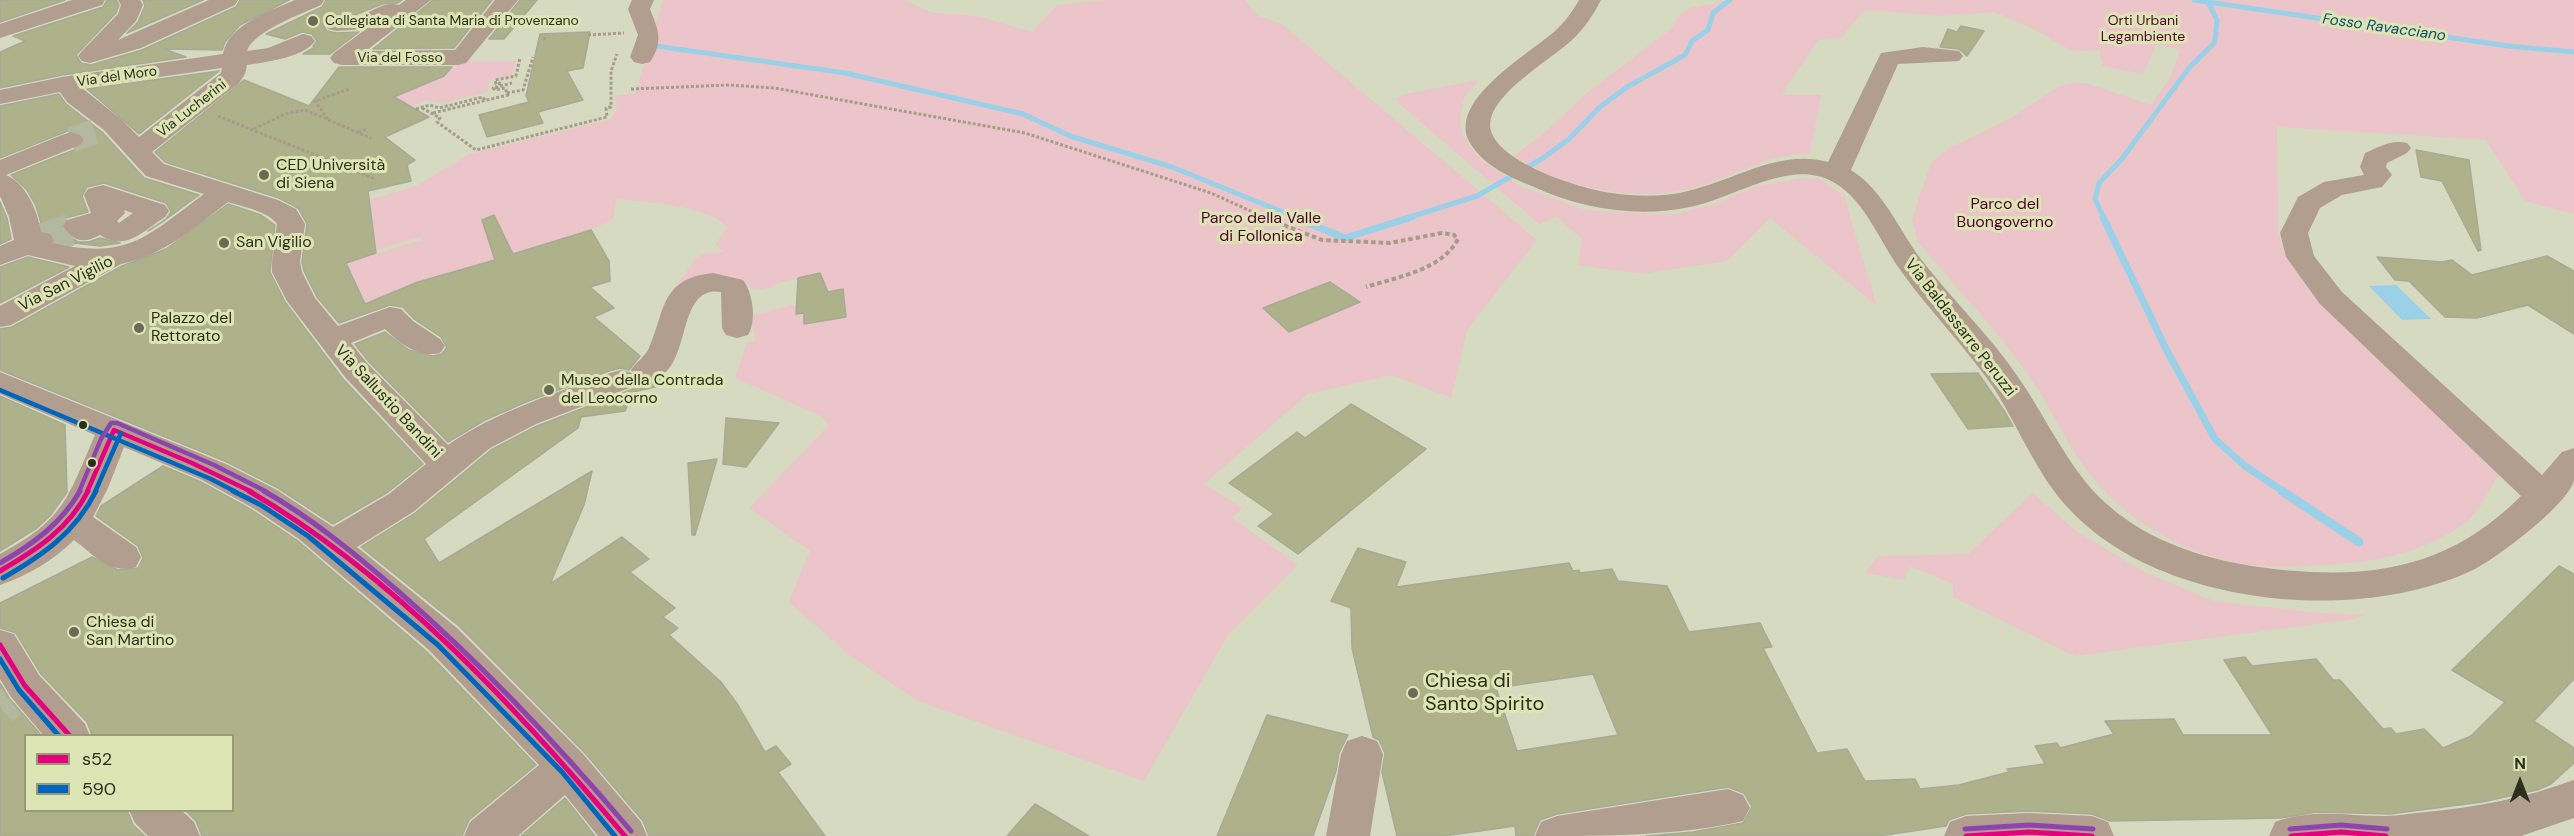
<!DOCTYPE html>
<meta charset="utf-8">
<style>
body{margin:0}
#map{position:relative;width:2574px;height:836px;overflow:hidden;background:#d6dac0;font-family:"DM Sans",sans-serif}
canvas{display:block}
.legend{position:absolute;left:24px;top:734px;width:210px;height:78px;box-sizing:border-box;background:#dde5b5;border:2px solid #979c78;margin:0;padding:8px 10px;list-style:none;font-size:18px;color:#2d2f1d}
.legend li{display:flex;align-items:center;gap:12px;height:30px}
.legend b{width:30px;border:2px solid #979c78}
.north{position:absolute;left:2490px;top:752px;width:60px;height:60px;-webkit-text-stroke:4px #dde5b5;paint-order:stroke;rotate:0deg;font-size:16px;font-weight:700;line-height:24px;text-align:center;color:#2d2f1d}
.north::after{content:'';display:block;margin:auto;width:21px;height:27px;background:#2d2f1d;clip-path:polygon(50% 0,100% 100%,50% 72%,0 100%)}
</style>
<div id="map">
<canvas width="2574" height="836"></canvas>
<ul class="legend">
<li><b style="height:8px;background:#e5007d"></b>s52</li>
<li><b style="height:8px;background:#0065bd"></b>590</li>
</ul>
<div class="north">N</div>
</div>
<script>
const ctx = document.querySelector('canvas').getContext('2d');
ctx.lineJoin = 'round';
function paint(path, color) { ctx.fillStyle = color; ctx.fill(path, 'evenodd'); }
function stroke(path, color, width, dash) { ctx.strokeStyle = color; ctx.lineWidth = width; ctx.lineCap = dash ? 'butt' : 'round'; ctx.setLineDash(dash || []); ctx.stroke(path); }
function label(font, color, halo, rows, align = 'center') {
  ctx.font = font + ' "DM Sans",sans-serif'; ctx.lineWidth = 6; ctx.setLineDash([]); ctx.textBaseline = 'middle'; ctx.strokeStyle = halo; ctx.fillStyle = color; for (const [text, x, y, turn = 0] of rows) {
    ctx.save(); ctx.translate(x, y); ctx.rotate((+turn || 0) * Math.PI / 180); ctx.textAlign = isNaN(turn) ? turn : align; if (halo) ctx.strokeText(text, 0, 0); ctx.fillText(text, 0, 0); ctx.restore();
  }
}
const green = new Path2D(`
 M663 0H904L933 13 977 16 1032 32 1057 5 1105 0H1245L1258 16 1282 24 1537 240 1467 330 1451 398 1392 375 1308 394 1204 484 1243 508 1232 518 1298 565 1228 635 1144 781 918 701 849 655 789 602 810 551 749 508 829 425 821 416 735 378 747 343 756 340 750 316 797 304 804 313V324L846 317 828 292 820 273 775 284 776 287 753 290 747 283 737 279 671 293 697 257 707 253 723 252 716 244 727 227C710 206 642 201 616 199L613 219 591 230 513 254 511 250 495 260 419 284 366 304 347 263 422 240 420 237 376 250 369 200 416 186 470 154 612 119 613 113 617 111 615 96 636 93Z
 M1725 0H2574V214L2525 201 2486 140 2277 127 2278 232 2284 252 2312 294 2501 471C2492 484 2485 501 2475 513 2447 546 2379 562 2338 564 2318 565 2298 567 2279 567 2207 566 2139 533 2093 478 2070 451 2053 411 2033 382 2000 332 1956 288 1918 242L1912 219 1931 163 1949 148 2009 119 2058 87 2074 82 2089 84 2151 105 2170 78 2180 50 2157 44 2143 74 2103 66 2099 50 2072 51 2037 31 1995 12 1942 16 1864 10 1841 38 1818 40 1781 95H1821L1810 154C1769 154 1738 174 1700 186 1655 200 1593 194 1550 175 1537 170 1525 162 1513 156L1541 136 1587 93 1672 28C1683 0 1701 10 1725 0Z
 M463 61H516L512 75 489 80 488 92 443 103 425 100 411 107 394 98 445 75Z
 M1479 80 1464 97 1460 119 1462 135 1481 160 1522 187 1585 210 1672 215 1712 205 1757 186 1802 178 1820 179 1844 196 1877 306 1770 218 1727 261 1641 274 1578 265 1582 239 1557 217 1539 224 1394 99 1406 94Z
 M2033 493 2076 531 2146 573 2214 601 2310 612 2364 615 2355 619 2075 656 1953 597V584L1910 566 1904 580 1865 573 1878 556 1968 554Z`);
const water = new Path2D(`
 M2396 285 2431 319 2402 320 2369 286Z`);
const streamFar2 = new Path2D(`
 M2194 0 2508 46 2574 52
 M656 46 845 73 1023 114 1070 136 1172 167 1297 218
 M1407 218 1477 196 1543 158 1569 139 1600 107 1627 87 1685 55 1692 41 1708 30 1713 13 1730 0
 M2104 218 2095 199 2099 183 2121 160 2189 68 2215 42 2217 20 2208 2`);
const streamFar1 = new Path2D(`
 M1293 217 1345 238 1412 217
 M2103 217 2166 349 2215 439 2245 466 2284 492`);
const stream = new Path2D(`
 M2282 491 2359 542`);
const building = new Path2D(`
 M0 0H65L0 22Z
 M107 0H116L119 5 116 13 76 55 81 63 91 65 142 50 236 7 240 0H289L240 25 225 42 222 50 164 49 186 57 62 75 0 88V52L25 41 13 36 103 7Z
 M143 0H203L127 33 138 22 145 6Z
 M326 0H402L398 3 382 4 355 15H335L327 18 323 24 327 31 336 33 359 32 330 54H303L315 47 313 46 317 41 312 34 302 32 285 39 266 34 322 7Z
 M433 0H492L454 48 373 49Z
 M520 0H537L504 39H489Z
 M1961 26 1984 31 1967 56 1959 49 1940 47 1948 29 1957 32Z
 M590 32 583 68 567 71 583 100 538 112 543 123 487 137 479 115 529 102 526 96 540 34Z
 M339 67H452L444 76 394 97 429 117 385 137 415 160 407 165 411 181 368 191 376 253 346 263 365 304 418 282 495 260 482 220 494 215 513 254 591 230 609 261 610 281 590 287 614 308 594 317 640 356 629 370 620 368 609 371 526 402 485 420 448 442 369 362 355 344 385 332 409 350 433 356 442 354 447 347 441 337 414 319 403 307 390 305 339 323 317 297 304 271 302 262 307 224 298 208 279 198 165 162 155 152 244 80 309 106Z
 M219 71 139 134 87 89Z
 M59 94 66 104 102 132 144 178 199 195 165 220 148 231 166 219 171 212 166 203 104 183 87 187 82 196 88 212 66 218 61 227 70 237 78 242H89L100 238 120 243 100 246 56 241 52 233 43 230 36 206 27 190 11 175 81 147 86 139 81 133 70 130 0 158V106Z
 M2416 150 2469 160 2481 250 2478 251 2442 181 2421 177Z
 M0 202 7 218 11 239 0 244Z
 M228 204 261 215 275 225 270 272 285 302 343 379 423 464 388 492 333 524 278 488 227 462 0 370V329L12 327 122 266 166 249Z
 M2547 256 2574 271V334L2528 305 2477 318 2445 317 2409 281 2395 280 2377 257 2442 262 2452 260 2472 275Z
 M28 257 69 267 0 303V267Z
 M820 273 828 292 843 289 846 317 804 324V313L796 314 798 278Z
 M1330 282 1360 302 1289 332 1263 308Z
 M1978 373 2005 412 2013 426 1968 429 1931 374Z
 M664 375 673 383 633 392 625 411 581 417 578 428 424 539 439 563 592 471 584 505 550 584 622 537 649 559 630 572 675 608 663 617 678 628 669 635 721 682 738 705 765 752 776 746 791 764 778 772 825 836H649L643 821 585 753 459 626 361 547 414 514 491 450 537 426 633 389 639 379 655 380Z
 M0 396 65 425 67 492 50 516 37 528 0 551Z
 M1351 404 1426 449 1298 554 1258 526 1274 514 1229 483 1297 432 1305 438Z
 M726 418 779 423 746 467 723 464Z
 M717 459 695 535H692L688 463Z
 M163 466 201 482 252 510 298 541 427 652 536 765 469 820 462 836H202L196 821 185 810H232V735H92L87 722 41 674 16 633 0 628V603L92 557 118 570 138 568 143 558 138 546 96 516 101 506Z
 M1358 548 1406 562 1396 587 1569 563 1573 571 1579 570 1580 573 1612 569 1618 581 1667 586 1689 632 1760 623 1772 647 1763 648 1817 753 1847 749 1865 781 1915 779 1920 789 1959 785 2009 772 2007 769 2045 764 2035 746 2057 743 2060 748 2114 734 2105 721 2174 719 2183 735H2272L2224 660 2245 657 2252 666 2316 659 2333 680H2340L2383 729 2391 728 2396 734 2424 729 2443 748 2471 736 2505 702 2452 670 2559 566 2574 574V679L2534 721 2574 748V763L2551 784 2537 790 2482 802 2390 814 2316 812 2281 818 2110 821 2092 814 2029 811 1966 814 1949 820 1946 826 1879 836H1646L1693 832 1743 823 1752 807 1744 793 1728 787 1557 814 1540 820 1533 836H1516L1515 826 1444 836H1397L1382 772 1385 753 1379 740 1373 737 1352 648 1351 608 1331 601ZM1593 674 1618 735 1517 751 1496 688Z
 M0 683 9 698 41 735H26V810H127L133 825 145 836H0Z
 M1267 715 1348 735 1339 753 1336 771 1313 836H1217Z
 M565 798 595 836H521Z
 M1035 804 1089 836H1007Z`);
const minorTunnelFar2 = new Path2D(`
 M71 140 105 128`);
const minorTunnelFar1 = new Path2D(`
 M40 240 78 227`);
const minorTunnel = new Path2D(`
 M0 706 9 699`);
const pathFar1 = new Path2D(`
 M588 35 624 33
 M543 39 548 38
 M501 83 496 84 495 80 516 76 520 58
 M631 89 729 85 774 88 1025 133 1211 193 1266 218
 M507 93 523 90 533 57
 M422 108 440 118 437 122 476 150 607 117 606 108 611 107V71L617 54
 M416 109 430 105 439 108 483 97 485 100
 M433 113 508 95 505 88 495 90 493 88 512 83
 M218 116 375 179
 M328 119 315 101 349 89
 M254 129 285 114 305 110 371 138
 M358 132 367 129`);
const path = new Path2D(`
 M1263 217 1322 240 1390 243 1442 233 1454 235 1458 239C1442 270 1397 277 1366 287`);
const minor = new Path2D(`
 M72 0H105L102 5 0 38V24Z
 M118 0H140L143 5 136 21 118 40 209 0H238L235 5 141 48 90 63 82 61 78 56 82 51 118 14 121 5Z
 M295 0H324L321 5C303 13 252 32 247 51L268 48 303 34 311 36 315 41C303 58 265 62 247 65L245 74 239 83 152 152 164 164 278 200 296 209 305 224 300 262 302 272 315 298 338 326 390 307 401 309 413 321 440 339 445 346 440 353C419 358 400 344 385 329L351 343 367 363 448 445C497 411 554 394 610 373L621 370 632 373 637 380 632 387 536 424 490 448 413 512 357 547 457 628 583 754 641 822 647 836H598L565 795 518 836H464L470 822 539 765 429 650 299 539 253 508 202 480 124 447 108 488 93 517 136 547 141 557 136 567C110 575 94 555 74 540 54 560 27 576 0 585V554C65 519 67 499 95 435L0 394V372L226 464 277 490 333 527 389 494 426 464 345 377 287 301 272 272V262L277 224C268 211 243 207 228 202 194 228 164 255 121 264L11 325 0 327V306L75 266 28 255 0 265V246L14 240 9 217 0 196V160L62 135 71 132 80 135 84 140 80 145 6 175C26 183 38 212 41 232L50 234 54 240 52 243C128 260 146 237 204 194L146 176 104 130 67 102 60 92 0 104V90L62 77 223 54C228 24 271 11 295 0ZM222 68 221 73 139 137 122 120 82 88Z
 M406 0H431L366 51 455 50 495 0H518L466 63 458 65H342L334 63 330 58 334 53 366 29 336 31 328 29 325 24C333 12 343 19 355 17 371 14 383 0 399 5Z
 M632 0H654L650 9C658 29 664 42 650 62L642 64 634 62 630 57 638 35 628 9Z
 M1579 0H1601C1593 15 1585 28 1572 40 1550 60 1499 89 1491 118 1479 158 1583 190 1612 193 1637 197 1664 197 1688 191 1736 180 1778 149 1828 162L1881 53 1923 47 1959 51 1963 56 1959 61 1898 64 1851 170C1883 190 1898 228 1920 258 1951 299 1989 334 2018 377 2041 410 2059 448 2084 480 2138 548 2229 568 2312 572 2396 576 2461 556 2521 496L2320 304 2286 257 2280 233 2298 197 2324 182 2364 175 2360 167 2365 153C2379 147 2391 139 2407 143L2411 148 2407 153 2387 163 2386 167 2392 175 2382 187 2342 195 2320 208 2308 233 2314 256 2342 292 2542 475 2562 452 2574 448C2574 458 2574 471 2574 480 2569 504 2498 557 2475 569 2360 625 2162 607 2071 511 2038 477 2020 430 1995 390 1967 348 1930 312 1901 271 1879 241 1863 194 1827 179 1786 161 1731 199 1690 207 1638 218 1582 209 1534 187 1510 177 1484 166 1470 143 1446 101 1529 54 1555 31 1565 22 1572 12 1579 0Z
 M103 185 165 205 169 211 165 217C143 231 126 252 100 235 83 244 74 242 63 226L67 220 91 213 84 195 88 189ZM124 210 133 213 119 223 117 221 125 213Z
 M713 273 743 280C753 293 757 321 748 335L737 338 726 335 722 328 721 292C669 283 698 394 636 377L631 370C636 362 645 357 649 348 666 309 660 279 713 273Z
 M0 630 14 634 39 675 85 724 90 736H44L11 697 0 679Z
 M1362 736 1377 741 1383 754 1370 836H1326L1341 754 1347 741Z
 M2574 780V818L2521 836H2269L2275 822C2313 808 2347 816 2385 816 2398 816 2412 813 2426 812 2477 807 2525 798 2574 780Z
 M1728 789 1743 795 1750 808 1743 821C1678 836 1603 836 1535 836L1541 822 1557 816Z
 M129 810H181L194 822 200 836H148L135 823Z
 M2029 813 2092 816 2108 822 2114 836H1944L1950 822 1966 816Z`);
const bus1Far1 = new Path2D(`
 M114 430 192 463 252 492
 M87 492 114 430`);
const bus1 = new Path2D(`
 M249 491C396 577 516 707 625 836
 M0 571C36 550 69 529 88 491
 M0 645 25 686 70 736
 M1966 836 2029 832 2092 836
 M2291 836 2341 832 2386 836`);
const bus2Far1 = new Path2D(`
 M0 390 211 479 236 492
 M95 492 121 433`);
const bus2 = new Path2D(`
 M233 491 261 505 308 536 438 645 562 772 615 836
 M3 578C43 555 75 533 96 491
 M0 659 19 690 59 736`);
const bus3Far1 = new Path2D(`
 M79 492 101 439 111 423H117L214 465 267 492`);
const bus3 = new Path2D(`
 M264 491C313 519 357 555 399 592 483 665 559 746 631 831
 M0 563C33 544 61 524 80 491
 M1965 829 2029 825 2093 829
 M2290 829 2341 825 2387 829`);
const markers = [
 [313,21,6,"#686b56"],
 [264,175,6,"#686b56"],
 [224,243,6,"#686b56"],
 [139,328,6,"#686b56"],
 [549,390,6,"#686b56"],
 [83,425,5,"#2d2f1d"],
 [92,463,5,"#2d2f1d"],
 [74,632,6,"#686b56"],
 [1413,693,6,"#686b56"]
];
const farPoinames = [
 ["Collegiata di Santa Maria di Provenzano",325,21]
];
const farParknames = [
 ["Orti Urbani",2143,21],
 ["Legambiente",2143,37]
];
const farStreetnames = [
 ["Via del Fosso",400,58],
 ["Via del Moro",117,77,-8],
 ["Via Lucherini",192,109,-38]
];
const farWaternames = [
 ["Fosso Ravacciano",2384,28,8]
];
const poiNames = [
 ["CED Università",276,166],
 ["di Siena",276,184],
 ["San Vigilio",236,243],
 ["Palazzo del",151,319],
 ["Rettorato",151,337],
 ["Museo della Contrada",561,381],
 ["del Leocorno",561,399],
 ["Chiesa di",86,623],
 ["San Martino",86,641]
];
const parkNames = [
 ["Parco del",2005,205],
 ["Buongoverno",2005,223],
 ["Parco della Valle",1261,219],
 ["di Follonica",1261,237]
];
const streetNames = [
 ["Via San Vigilio",66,284,-27],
 ["Via Baldassarre Peruzzi",1960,328,52],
 ["Via Sallustio Bandini",388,402,47]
];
const nearPoinames = [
 ["Chiesa di",1425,682],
 ["Santo Spirito",1425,705]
];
paint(green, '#ebc5c9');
paint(water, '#9ad1e8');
stroke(streamFar2, '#9ad1e8', 5);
stroke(streamFar1, '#9ad1e8', 7);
stroke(stream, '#9ad1e8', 9);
paint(building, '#adb28a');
stroke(building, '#a7aa96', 1.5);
stroke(minorTunnelFar2, '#b4b89f', 25, [25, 12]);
stroke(minorTunnelFar1, '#b4b89f', 32, [32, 16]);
stroke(minorTunnel, '#b4b89f', 39, [39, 20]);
stroke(pathFar1, '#a69c8b', 3, [3, 2]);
stroke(path, '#a69c8b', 4, [4.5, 3]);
paint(minor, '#b19e8e');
stroke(bus1Far1, '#e5007d', 4.5);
stroke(bus1, '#e5007d', 5);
stroke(bus2Far1, '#0065bd', 4.5);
stroke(bus2, '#0065bd', 5);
stroke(bus3Far1, '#8e44ad', 4.5);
stroke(bus3, '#8e44ad', 5);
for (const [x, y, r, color] of markers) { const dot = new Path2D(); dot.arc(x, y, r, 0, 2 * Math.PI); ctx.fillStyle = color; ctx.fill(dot); stroke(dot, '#dde5b5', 2); }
label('14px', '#2d2f1d', '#dde5b5', farPoinames, 'left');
label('14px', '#50012d', '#dde5b5', farParknames);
label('14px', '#2d2f1d', '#dde5b5', farStreetnames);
label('italic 15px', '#0d4c69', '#dde5b5', farWaternames);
label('16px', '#2d2f1d', '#dde5b5', poiNames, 'left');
label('16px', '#50012d', '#dde5b5', parkNames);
label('16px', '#2d2f1d', '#dde5b5', streetNames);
label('20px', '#2d2f1d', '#dde5b5', nearPoinames, 'left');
</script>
